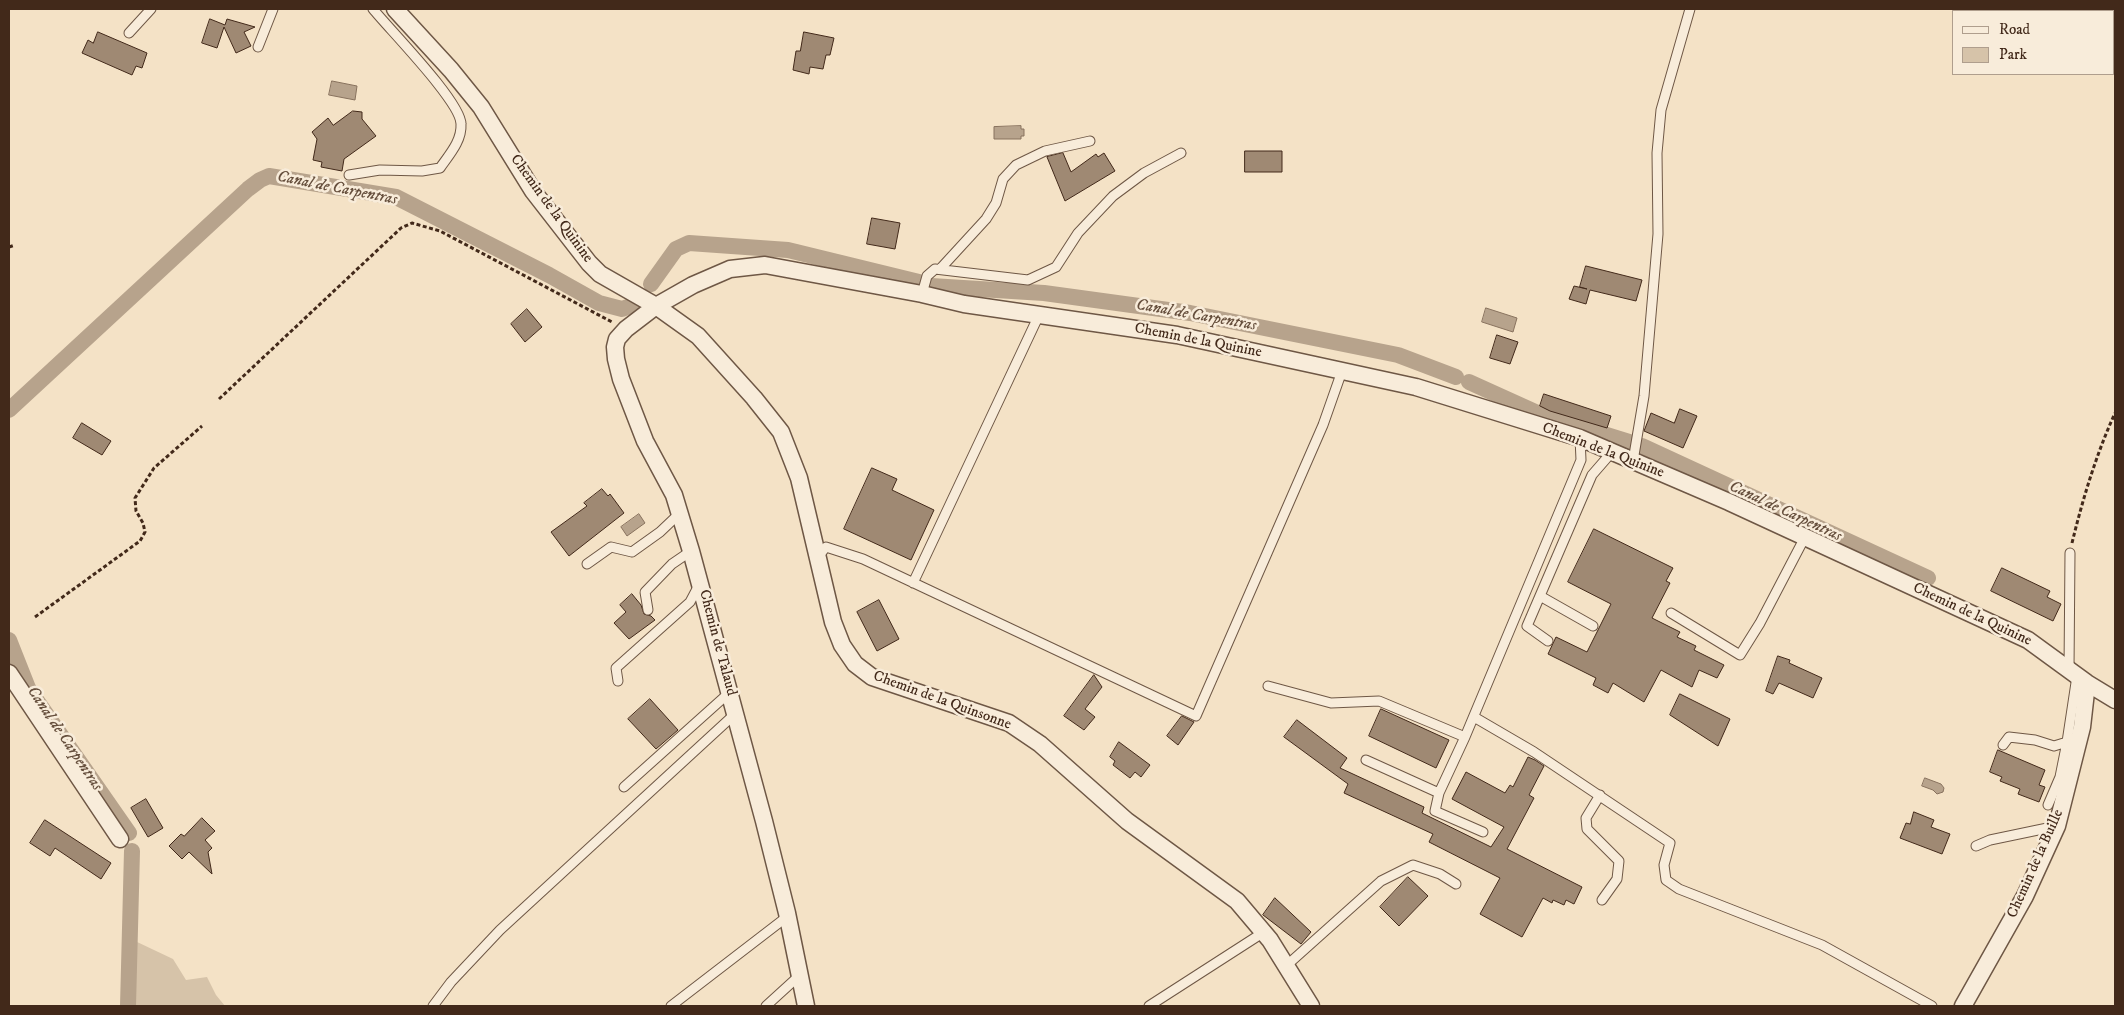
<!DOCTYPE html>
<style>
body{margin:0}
#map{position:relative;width:2124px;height:1015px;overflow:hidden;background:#f4e2c6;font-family:"IM FELL DW Pica",serif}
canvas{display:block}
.frame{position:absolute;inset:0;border:10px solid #42291a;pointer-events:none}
.legend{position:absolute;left:1952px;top:10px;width:162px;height:65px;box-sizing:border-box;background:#f8ecda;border:1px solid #af9e8d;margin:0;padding:6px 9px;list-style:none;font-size:15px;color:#42291a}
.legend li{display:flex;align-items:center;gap:10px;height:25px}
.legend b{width:25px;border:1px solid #af9e8d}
</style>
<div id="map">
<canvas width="2124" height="1015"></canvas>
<div class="frame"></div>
<ul class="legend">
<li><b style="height:6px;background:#f8ecda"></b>Road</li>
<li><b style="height:14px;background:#d6c3a9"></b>Park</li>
</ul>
</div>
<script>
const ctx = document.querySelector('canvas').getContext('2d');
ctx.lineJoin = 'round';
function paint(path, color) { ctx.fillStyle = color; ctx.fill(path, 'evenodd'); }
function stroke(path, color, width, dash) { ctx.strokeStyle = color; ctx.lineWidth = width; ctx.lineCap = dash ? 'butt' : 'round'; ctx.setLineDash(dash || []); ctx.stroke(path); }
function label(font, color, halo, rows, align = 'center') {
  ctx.font = font + ' "IM FELL DW Pica",serif'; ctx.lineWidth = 5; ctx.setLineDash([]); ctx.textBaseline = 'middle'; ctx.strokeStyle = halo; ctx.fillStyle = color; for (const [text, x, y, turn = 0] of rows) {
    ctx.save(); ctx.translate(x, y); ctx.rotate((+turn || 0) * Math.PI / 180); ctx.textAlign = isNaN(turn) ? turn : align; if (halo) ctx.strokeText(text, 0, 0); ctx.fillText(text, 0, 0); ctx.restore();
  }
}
const green = new Path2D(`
 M135 941 173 959 186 980 207 977 216 995 225 1006H135Z`);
const water = new Path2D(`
 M332 81 357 86 355 100 329 95Z
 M1021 126V129H1024V136H1021V139H994V127Z
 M1486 308 1517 318 1513 332 1482 322Z
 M639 514 645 523 627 536 621 527Z
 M1925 778 1941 784 1944 788 1943 792 1937 794 1933 790 1922 786Z`);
const canal = new Path2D(`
 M651 284 676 249 689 243 788 250 919 282
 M931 286 1044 293 1190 313 1398 355 1456 377
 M1469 382 1542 415 1629 442
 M9 410 248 189 260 180 269 176 396 197 549 275 599 303 622 309 639 303
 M1642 446 1928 578
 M9 640 28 688 129 833
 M128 1006 132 851`);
const building = new Path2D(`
 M210 19 225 25 227 19 255 27 244 32 251 46 236 53 224 27 217 48 202 43Z
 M98 32 147 53 142 68 136 66 132 75 82 53 88 40 93 43Z
 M804 32 834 38 830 55H826L823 69 810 67 809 74 793 70 796 51H800Z
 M353 111 362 112V119L376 136 344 159 342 171 321 167 322 162 313 160 317 139 312 132 328 118 333 125Z
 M1245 151H1282V172H1245Z
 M1063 153 1071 172 1096 154 1098 157 1104 153 1115 171 1065 201 1047 157Z
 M872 218 900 223 895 249 867 244Z
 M1586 266 1642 280 1636 301 1590 290 1586 304 1569 299 1574 286 1587 289 1580 287Z
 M527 309 542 327 525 342 511 324Z
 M1497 335 1518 342 1510 364 1490 358Z
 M1544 394 1611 416 1607 428 1550 411 1540 406Z
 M1680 409 1697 416 1683 448 1644 431 1651 413 1674 423Z
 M82 423 111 441 102 455 73 438Z
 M872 468 897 479 892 490 934 510 911 560 844 529Z
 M602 489 608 496 610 494 624 513 569 556 551 532 587 506 584 503Z
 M1594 529 1673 568 1666 581 1670 583 1652 618 1680 632 1677 637 1696 646 1694 650 1724 665 1717 678 1699 670 1692 687 1661 670 1644 702 1613 683 1608 693 1593 685 1596 678 1548 654 1556 637 1587 652 1611 604 1568 582Z
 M2002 568 2050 591 2047 597 2061 604 2053 621 1991 591Z
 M632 594 641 605 644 614 651 616 655 620 629 639 614 623 626 612 620 605Z
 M879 600 899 639 877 651 857 612Z
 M1778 656 1790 660 1789 663 1822 678 1813 698 1779 683 1773 694 1766 691Z
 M1094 675 1102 687 1085 709 1095 717 1084 730 1064 716Z
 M1680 694 1730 719 1718 746 1670 715Z
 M650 699 678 730 656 749 628 719Z
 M1381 709 1449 740 1436 768 1369 736Z
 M1182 716 1194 722 1178 745 1167 736Z
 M1297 720 1347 758 1340 768 1424 807 1422 813 1491 847 1504 827 1452 799 1466 772 1505 793 1510 785 1513 787 1528 757 1535 760 1544 766 1529 795 1534 798 1507 849 1582 887 1574 904 1566 900 1564 905 1553 900 1552 903 1543 898 1522 937 1480 914 1500 878 1429 842 1433 834 1344 793 1348 784 1284 737Z
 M1119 742 1150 765 1141 777 1135 772 1130 778 1113 765 1115 761 1110 757Z
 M1998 750 2045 770 2039 785 2045 787 2039 802 2018 794 2020 789 2000 781 2002 777 1990 772Z
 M146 799 163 828 148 837 131 808Z
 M1914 812 1934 820 1931 827 1950 834 1942 854 1900 838 1906 823 1910 824Z
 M202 818 215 831 205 840 212 848 208 852 212 874 189 852 182 859 169 846 181 834 184 836Z
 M45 820 111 863 101 879 55 848 50 856 30 843Z
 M1408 877 1428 896 1399 926 1380 907Z
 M1275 898 1311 932 1301 944 1263 915Z`);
const path = new Path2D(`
 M2113 18 2115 12
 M2113 21 2115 32
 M9 247 15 245
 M219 399 401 228 412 223 440 231 612 322
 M2072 543C2083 498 2096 455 2115 413
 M35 617 140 541 145 532 143 523 136 511 135 498 154 468 202 426`);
const service = new Path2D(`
 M129 33 151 9
 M258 47 273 9
 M349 175 380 170 422 171 440 168C449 155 462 141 461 124 461 102 390 30 373 9
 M941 268 986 219 996 203 1003 179 1016 165 1045 151 1090 141
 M922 294 927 276 935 269 1028 280 1056 267 1078 233 1113 196 1144 173 1181 153
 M1633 461 1644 396 1658 234 1657 153 1661 110 1690 9
 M818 557 826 547 863 559 1196 716 1323 425 1342 371
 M587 564 611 547 632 552 660 532 680 513
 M913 583 1039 315
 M1540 596 1593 626
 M648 610 645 592 672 564 691 551
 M1671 613 1740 655 1760 623 1805 537
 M1548 641 1527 626 1592 475 1612 452
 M2069 669 2070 553
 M618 681 616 668 690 602 699 585
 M1268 686 1331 703 1379 701 1465 737 1581 460 1580 438
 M1474 717 1534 752 1670 843 1664 865 1666 880 1679 889 1822 945 1932 1006
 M2003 745 2009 737 2035 740 2054 746 2067 742 2077 676
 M1366 760 1439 793 1465 737
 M624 787 730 692
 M1439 793 1435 811 1483 832
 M1600 795 1586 818 1587 829 1619 861 1617 879 1602 900
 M2048 805 2060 777 2067 742
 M1976 846 1990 840 2057 826
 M1286 966 1381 881 1413 865 1440 874 1456 884
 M433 1006 451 982 500 930 736 713
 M671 1006 788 916
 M766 1006 800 975
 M1149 1006 1264 932`);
const minor = new Path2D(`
 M395 9 451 70 481 107 533 191 589 263 600 274 656 306 693 285 730 269 765 265 922 294 964 304 1177 335 1416 387 1580 438 1729 502 2028 640 2087 683 2115 700
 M9 673 120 839
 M806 1006 787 913 764 821 691 551 674 495 645 441 621 379 616 359 615 347 617 339 626 329 656 306 698 336 754 398 781 432 799 478 833 622 842 645 855 664 872 677 1009 723 1040 744 1127 821 1237 901 1270 940 1311 1006
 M1963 1006 2025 896 2057 826 2082 727 2087 683`);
const streetNames = [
 ["Chemin de la Quinine",551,209,54],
 ["Chemin de la Quinine",1198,341,11],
 ["Chemin de la Quinine",1603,451,21],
 ["Chemin de la Quinine",1972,615,25],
 ["Chemin de Talaud",717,643,75],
 ["Chemin de la Quinsonne",942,701,20],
 ["Chemin de la Buille",2036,864,-66]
];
const waterNames = [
 ["Canal de Carpentras",337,189,11],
 ["Canal de Carpentras",1196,316,10],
 ["Canal de Carpentras",1785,512,25],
 ["Canal de Carpentras",64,739,56]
];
paint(green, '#d6c3a9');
paint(water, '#b7a38c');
stroke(water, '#88725e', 1);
stroke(canal, '#b7a38c', 16);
paint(building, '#9f8973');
stroke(building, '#42291a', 1);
stroke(service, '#6e5745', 11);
stroke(minor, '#6e5745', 19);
stroke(path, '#42291a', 3, [4, 2.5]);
stroke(service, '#f8ecda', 9);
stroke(minor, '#f8ecda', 16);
label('15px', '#42291a', '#f8ecda', streetNames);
label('italic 16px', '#654e3c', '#f8ecda', waterNames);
</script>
